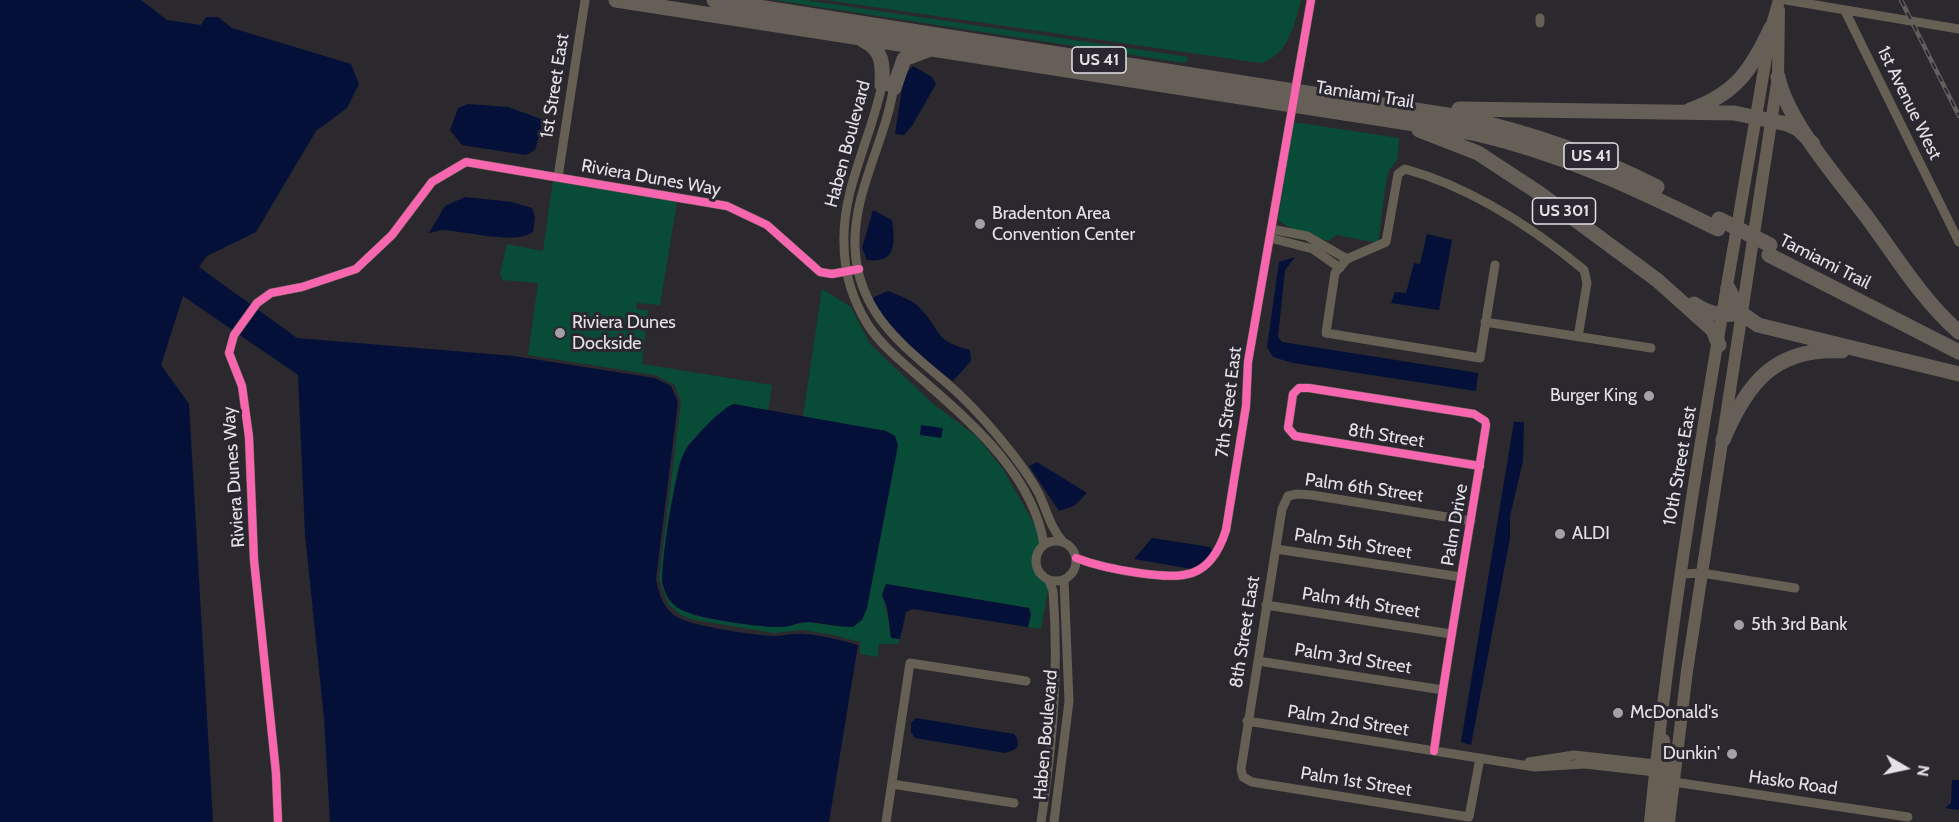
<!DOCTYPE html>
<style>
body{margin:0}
#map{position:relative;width:1959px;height:822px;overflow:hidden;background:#2b292e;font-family:Cabin,sans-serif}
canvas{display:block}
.north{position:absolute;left:1875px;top:738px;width:60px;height:60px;-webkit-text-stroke:4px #2b2730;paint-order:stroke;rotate:99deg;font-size:16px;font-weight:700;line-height:24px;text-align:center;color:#e4e2e8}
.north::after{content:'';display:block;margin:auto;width:21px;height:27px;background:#e4e2e8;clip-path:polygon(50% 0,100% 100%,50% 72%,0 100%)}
</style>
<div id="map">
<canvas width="1959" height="822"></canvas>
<div class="north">N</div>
</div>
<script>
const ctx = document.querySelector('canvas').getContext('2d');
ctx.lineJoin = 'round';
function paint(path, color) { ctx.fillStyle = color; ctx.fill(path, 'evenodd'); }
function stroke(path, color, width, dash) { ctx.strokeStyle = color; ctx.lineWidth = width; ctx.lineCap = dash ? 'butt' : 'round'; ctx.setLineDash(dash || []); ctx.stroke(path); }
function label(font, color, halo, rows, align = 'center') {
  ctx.font = font + ' Cabin,sans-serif'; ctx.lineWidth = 6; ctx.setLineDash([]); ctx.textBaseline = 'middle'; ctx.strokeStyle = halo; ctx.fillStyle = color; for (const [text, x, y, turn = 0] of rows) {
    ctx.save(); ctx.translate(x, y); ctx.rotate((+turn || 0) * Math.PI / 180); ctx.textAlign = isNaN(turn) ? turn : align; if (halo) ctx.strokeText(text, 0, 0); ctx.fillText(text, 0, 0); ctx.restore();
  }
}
const green = new Path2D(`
 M774 0H805L1189 57 1185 63Z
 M826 0H1301C1294 26 1288 56 1260 63Z
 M1293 122 1399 138 1397 160 1388 172 1385 189 1378 243 1337 235 1328 241 1288 227 1278 220Z
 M553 181 677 202 660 305 637 303 636 309 648 310 642 364 772 385 768 411 734 404 717 416 688 445 679 464 668 521 663 568 662 584 668 598 696 616 714 619 781 627 808 622 843 627 870 590 898 445 886 431 803 417 822 289 851 307 870 344 931 402 977 437 1003 469 1038 531 1040 544 1033 554V568L1046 583 1048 590 1041 629 1028 627 1031 615 1029 608 886 584 882 595C888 610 887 626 896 639H900L898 644H879L878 657 860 654V642L829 634 802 630 774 633 695 620 681 615 668 604 659 579 681 402 675 385 655 375 528 355 538 283 503 280 500 275 507 244 543 251Z`);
const water = new Path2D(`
 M0 0H141L167 20 201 25 206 17H218L232 28 351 64 359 84 347 108 316 131 256 232 207 256 199 267 297 338 514 356 655 378 671 386 678 402 656 579C659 595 664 610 679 618 693 626 758 636 775 636 784 636 794 633 803 634 822 635 840 640 858 645L829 822H330L324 718 305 534 298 375 183 296 161 365 189 404 213 822H0Z
 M913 66 932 77 936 84 912 126 904 135 895 134 904 76Z
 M468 104 508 107 541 119V129L535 150 526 155 462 145 450 130 458 108Z
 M465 197 512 202 532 208 535 217 533 232C517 245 464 231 443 230 438 230 433 233 429 233L445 206Z
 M873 210 892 220C895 242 897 264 867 260L862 248Z
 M1427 234 1452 240 1439 310 1391 303 1395 292 1406 293 1414 263 1420 264Z
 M1295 257 1285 270 1278 337 1282 342 1478 373 1476 391 1293 363 1273 357 1267 347 1279 262Z
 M888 291C900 296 913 300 921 309 942 332 934 341 970 350L971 361 953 381 929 364 885 321 872 298Z
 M734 404 886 431 895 436 898 445 867 608 862 620 853 627C838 627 823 623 808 622 798 622 790 627 781 627 762 628 692 618 678 608 670 603 665 594 663 585 659 570 676 470 683 455 688 443 722 407 734 404Z
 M1514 422H1524L1523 461 1510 516V538L1471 745 1461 742Z
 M921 425 943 428 941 438 920 435Z
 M1037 462 1087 493 1074 506 1059 511 1029 466Z
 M1152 538 1210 547 1213 552 1209 559 1192 569 1134 559Z
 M886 584 1029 608 1031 615 1028 627 913 609 906 612 900 639 891 638 887 607 882 595Z
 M916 718 1014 734 1017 738 1018 746 1014 750 1005 753 915 738 911 732V723Z
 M1952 780H1959V810L1945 808 1951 803Z`);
const minor = new Path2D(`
 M1786 0 1959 29
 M1845 11 1959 242
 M1540 23V18
 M883 80C873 135 842 187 844 243 844 272 853 301 868 325 883 348 906 365 926 383 975 425 1034 478 1044 545
 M894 85C886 141 853 191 855 247 858 320 912 351 959 394 979 413 997 434 1014 456 1023 468 1032 480 1039 494 1047 511 1050 527 1063 542
 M558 177 585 0
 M1271 229 1307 236 1347 259
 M1270 238 1313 249 1340 268
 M1495 265 1480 358 1326 333 1335 273 1347 259 1386 242 1398 174 1405 169C1470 187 1532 227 1584 270L1587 283 1578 337
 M1485 322 1651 348
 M1471 521 1312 495 1297 494 1288 496 1282 509 1241 769 1243 777 1252 782 1469 817 1480 758
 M1036 561a20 20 0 1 1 40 0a20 20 0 1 1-40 0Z
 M1276 549 1461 577
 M1076 558C1097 566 1117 570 1139 573 1184 579 1210 580 1226 530L1246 406 1248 362 1311 0
 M1681 574 1702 573 1795 588
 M1266 605 1451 634
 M1258 661 1443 690
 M1247 721 1535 767 1585 764 1655 772
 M1434 751C1449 642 1469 534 1486 425L1485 421 1474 414 1309 388H1299L1293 394 1288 428 1295 436 1480 466
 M1529 762 1574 755 1656 764
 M1674 782 1908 817
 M892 784 1014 803
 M278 822 276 773 254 560 249 437 242 386 229 353 234 335 257 303 271 293 302 287 356 269 392 235 432 182 466 162 727 206 767 225 820 272 832 274 859 269
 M886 822 910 663 1026 681
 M1041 822C1053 742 1059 671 1053 591L1049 580
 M1054 822 1069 701 1064 580`);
const major = new Path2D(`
 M1664 740 1666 762 1673 781
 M1658 767 1663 789 1661 822
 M1650 822C1676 556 1727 292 1771 28L1779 0
 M1669 822 1687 671 1778 77 1779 10`);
const highway = new Path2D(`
 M616 0 1473 133C1564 154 1635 188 1718 229
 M714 0 1460 117C1529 132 1595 155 1657 187
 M863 40C883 50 883 64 882 85
 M1778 77C1788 123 1840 181 1869 220 1897 258 1923 301 1959 332
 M894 88 904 59 928 50
 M1459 109 1734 113 1787 124 1798 129 1813 144
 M1690 110C1735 94 1751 71 1771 28
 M1419 130 1478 153 1539 193 1657 280 1713 330 1719 345
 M1769 255 1959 352
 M1728 288 1741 313 1758 325 1959 374
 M1694 304C1709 314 1723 317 1741 313
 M1723 440C1747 383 1775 347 1842 351`);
const rail = new Path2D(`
 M1901 0 1959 116`);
const highwayBridge = new Path2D(`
 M1719 219 1770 245`);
const cycleway = new Path2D(`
 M1076 558C1097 566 1117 570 1139 573 1184 579 1210 580 1226 530L1246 406 1248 362 1311 0
 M1434 751C1449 642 1469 534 1486 425L1485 421 1474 414 1309 388H1299L1293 394 1288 428 1295 436 1480 466
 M278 822 276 773 254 560 249 437 242 386 229 353 234 335 257 303 271 293 302 287 356 269 392 235 432 182 466 162 727 206 767 225 820 272 832 274 859 269`);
const markers = [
 [980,224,6,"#a3a1a7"],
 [560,333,6,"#a3a1a7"],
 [1649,396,6,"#a3a1a7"],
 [1560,534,6,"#a3a1a7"],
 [1739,625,6,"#a3a1a7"],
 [1618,713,6,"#a3a1a7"],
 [1732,754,6,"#a3a1a7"]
];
const shields = [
 [1099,60,54],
 [1591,156,54],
 [1564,211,63]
];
const shieldNames = [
 ["US 41",1099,60],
 ["US 41",1591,156],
 ["US 301",1564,211]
];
const streetNames = [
 ["1st Street East",555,86,-81],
 ["Tamiami Trail",1365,95,9],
 ["1st Avenue West",1909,103,64],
 ["Haben Boulevard",848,144,-75],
 ["Riviera Dunes Way",651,178,10],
 ["Tamiami Trail",1825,262,27],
 ["7th Street East",1229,402,-83],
 ["8th Street",1386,436,9],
 ["10th Street East",1680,466,-80],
 ["Riviera Dunes Way",234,477,-94],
 ["Palm 6th Street",1364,488,8],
 ["Palm Drive",1455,525,-80],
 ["Palm 5th Street",1353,544,9],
 ["Palm 4th Street",1361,603,9],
 ["8th Street East",1245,632,-81],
 ["Palm 3rd Street",1353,659,9],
 ["Palm 2nd Street",1348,721,9],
 ["Haben Boulevard",1046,735,-85],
 ["Palm 1st Street",1356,782,9],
 ["Hasko Road",1793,783,8]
];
const poiNames = [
 ["Bradenton Area",992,214],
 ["Convention Center",992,235],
 ["Riviera Dunes",572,323],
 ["Dockside",572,344],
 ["Burger King",1637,396,"right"],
 ["ALDI",1572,534],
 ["5th 3rd Bank",1751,625],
 ["McDonald's",1630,713],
 ["Dunkin'",1720,754,"right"]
];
paint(green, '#084c37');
paint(water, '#041038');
stroke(minor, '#665f53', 9);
stroke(major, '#675f53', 12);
stroke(highway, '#655f58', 15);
stroke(rail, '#625f5d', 4.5);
stroke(rail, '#2b2730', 2, [7]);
stroke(highwayBridge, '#655f58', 15);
stroke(cycleway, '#f766af', 8);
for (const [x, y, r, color] of markers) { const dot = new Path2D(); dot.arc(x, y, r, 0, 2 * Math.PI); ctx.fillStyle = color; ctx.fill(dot); stroke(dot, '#2b2730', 2); }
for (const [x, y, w] of shields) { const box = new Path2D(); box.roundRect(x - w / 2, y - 13, w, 26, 4.5); ctx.fillStyle = '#2b2730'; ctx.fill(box); stroke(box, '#e4e2e8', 1.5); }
label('bold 16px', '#e4e2e8', null, shieldNames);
label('18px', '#e4e2e8', '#2b2730', streetNames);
label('18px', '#e4e2e8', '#2b2730', poiNames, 'left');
</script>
